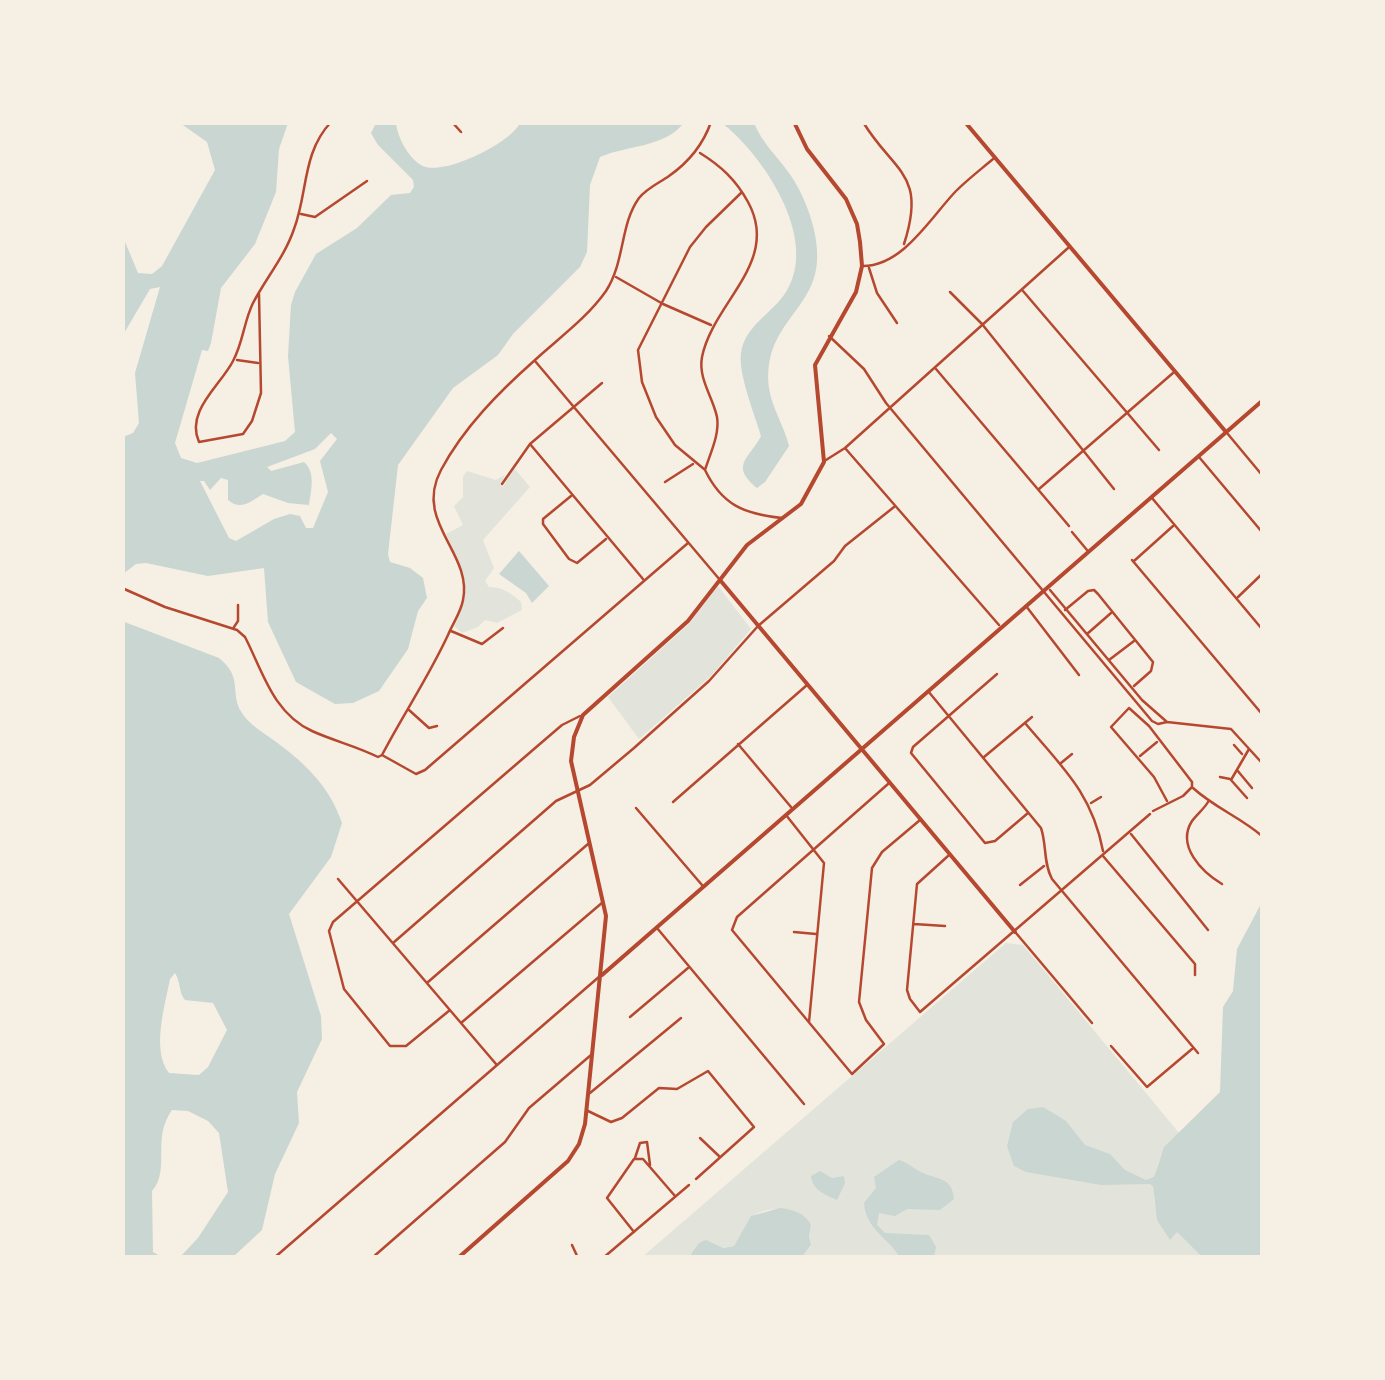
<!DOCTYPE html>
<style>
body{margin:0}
#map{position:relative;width:1385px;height:1380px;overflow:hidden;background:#f6efe4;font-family:Manrope,sans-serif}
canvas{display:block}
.frame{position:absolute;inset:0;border:125px solid #f6efe4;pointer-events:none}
</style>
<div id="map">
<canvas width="1385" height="1380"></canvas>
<div class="frame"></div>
</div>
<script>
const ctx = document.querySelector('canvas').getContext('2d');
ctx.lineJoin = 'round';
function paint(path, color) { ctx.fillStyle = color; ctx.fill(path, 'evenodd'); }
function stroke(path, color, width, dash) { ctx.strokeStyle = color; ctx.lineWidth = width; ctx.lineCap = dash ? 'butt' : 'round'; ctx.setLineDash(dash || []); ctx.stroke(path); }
const green = new Path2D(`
 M514 468 530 487 483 540 494 568 485 581 489 587C502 587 511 593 521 602L522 610 497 623 485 620 478 627 462 633 454 626C474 587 463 572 446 534L463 525 454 506 463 497V476L467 471 496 480 505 475 500 485 503 487Z
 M718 586 751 629 711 676 639 739 608 697 689 624Z
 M1006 943 1023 945 1180 1134C1147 1155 1147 1212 1170 1239L1177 1232 1202 1257H802L811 1246 809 1236 811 1225C797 1206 772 1205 752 1216L734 1246 691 1253 689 1257 641 1258Z`);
const water = new Path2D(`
 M180 123H288L279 149 276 192 255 244 221 288 211 343 208 351 202 350 175 443 181 458 197 463 285 441 295 432 288 356 291 305 295 292 316 254 357 228 391 195 410 193 414 187 413 180 378 145 371 133 376 123 396 124C398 138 408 157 421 165 441 178 511 143 520 123H684C663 148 628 145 600 157L590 185 587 252 580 267 513 334 498 355 453 388 398 465 388 554 390 562 410 568 423 578 427 598 418 611 408 649 379 691 353 703 335 704 296 682 268 622 264 568 208 576 146 563 136 564 123 574V437L133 433 139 423 135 373 160 287 150 289 123 335V237L138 273 152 274 162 266 215 170 207 142ZM331 433 337 439 320 461 328 492 313 528H306L300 516 290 514 274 519 236 541 229 538 200 481H204L210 490 221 478 228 480V500C241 511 250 502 263 494L288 503 309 505C311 491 316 472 304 462L271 471 267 467 315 449Z
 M722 123H754C763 144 776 155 789 173 805 195 819 233 817 261 814 312 762 324 769 388 772 408 784 426 789 446L765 482 757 488C729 465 750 458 761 436 755 415 738 374 741 353 745 325 773 313 786 292 820 239 763 155 722 123Z
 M519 551 549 586 532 603 526 593 499 574Z
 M122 621 219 658C244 678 229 694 242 713 249 724 262 732 272 739 304 762 329 785 342 823L331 857 289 914 321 1016 322 1039 297 1092 299 1123 275 1174 262 1230 233 1257H180L198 1238 228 1192 219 1133 208 1121 188 1111 172 1110C151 1139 171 1169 152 1191L153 1252 162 1257H123ZM175 973C181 982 178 991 185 1000L213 1003 227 1030 208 1067 199 1075 169 1073C151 1050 165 1006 170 979Z
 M1262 902V1257H1202L1177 1232 1170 1240 1157 1220 1153 1186 1150 1184 1101 1185 1026 1172 1014 1166 1007 1146 1013 1122 1028 1109 1043 1107 1066 1121 1085 1145 1110 1154 1125 1170 1146 1180 1154 1177 1164 1147 1220 1092 1223 1007 1233 991 1237 949Z
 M899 1160C909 1163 914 1169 923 1173 939 1180 952 1177 954 1199L940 1210 907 1209 895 1216 879 1213 877 1225 885 1233 929 1235 936 1247 934 1257H900C887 1237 866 1229 864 1203L876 1188 874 1177Z
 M820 1171 832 1178 844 1176 845 1183 837 1200C826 1195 812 1190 811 1176Z
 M780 1208C792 1209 805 1213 811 1225L809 1236 811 1245 802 1257H689L699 1243 706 1240 723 1248 734 1246 751 1216Z`);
const minor = new Path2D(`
 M452 122 461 132
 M863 122C894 173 927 173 904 244
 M700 153C721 166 736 180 748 202 781 262 713 302 702 357 698 379 713 397 717 417 720 434 710 454 705 470
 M301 214 315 217 367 181
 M863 266C903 266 931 217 956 191 967 180 980 170 993 159
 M869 268 877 293 897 323
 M616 277 663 304 711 325
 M1023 291 1159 450
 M950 292 982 324 1114 489
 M259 294 261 393 252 421 243 434 199 442C185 411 221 385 233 361 243 343 244 321 253 303 266 278 285 256 294 229 308 192 302 153 331 122
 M829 336 864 369 886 403 1152 721 1158 724 1167 722 1231 729 1262 763
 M237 360 258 363
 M535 361 720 580
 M936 369 1069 526
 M1227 433 1262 475
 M530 444 643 579
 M845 448 999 625
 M1199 457 1262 532
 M826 460 845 448 1068 248
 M704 469 675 445 656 417 642 382 638 350 690 247 706 227 741 193
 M705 470C722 505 744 514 782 518
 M665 482 693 464
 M502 484 530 444 602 383
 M1039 489 1173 373
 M571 496 543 519V524L569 559 577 563 606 539
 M1152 498 1262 629
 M1072 532 1087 550
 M1132 560 1262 714
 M1134 561 1173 526
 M122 588 165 607 237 630 245 637C263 672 273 713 312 731 334 741 356 746 378 757L382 755 416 774 425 770 688 543
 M1050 590 1142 700 1167 722
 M1238 597 1262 574
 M1026 606 1079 675
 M1065 610 1088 591 1094 590 1098 594 1153 662 1151 671 1134 686
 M234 627 238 621V605
 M451 631 482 644 503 628
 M1087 634 1111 613
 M1109 660 1134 641
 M997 674 913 747 911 753 985 843 995 841 1028 813
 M928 691 1041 828C1047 846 1043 862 1052 879L1198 1053
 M409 710 429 728 437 726
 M1025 723C1062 767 1092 793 1103 851
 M738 744 791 807
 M1234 745 1242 754
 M382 755C404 713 428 678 448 635 453 623 461 612 463 600 473 553 413 522 441 470 464 427 499 392 535 360 559 338 587 318 606 291 625 262 620 224 639 198 647 188 659 183 669 176 689 162 703 145 711 122
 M1140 756 1157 742
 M984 757 1032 717
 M1061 763 1072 754
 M1237 770 1252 788
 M1220 777 1230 779
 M888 784 737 917 732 930 852 1074 884 1044 866 1020 859 1002 872 868 882 852 920 820
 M1193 788C1215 808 1240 817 1262 836
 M1247 798 1231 780 1249 749
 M673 802 807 685
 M1208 802C1204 809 1197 814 1192 821 1176 846 1202 872 1222 884
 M1091 803 1101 797
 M636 808 702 885
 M1153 811 1183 796 1192 787V782L1149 726 1129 708 1111 727 1154 777 1167 801
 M786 815 824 863 809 1022
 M1131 834 1208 930
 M948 856 917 884 907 990 910 999 920 1012 1150 814
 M1103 856 1195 964V975
 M338 879 496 1064
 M1020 885 1044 866
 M914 924 945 926
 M657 928 804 1104
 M794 932 816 934
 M1016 933 1092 1023
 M393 943 556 801 590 785 634 748 709 681 758 626 834 561 845 546 894 507
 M428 982 588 844
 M450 1010 406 1046H390L344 989 329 931 333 922 541 743 562 725 580 716
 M630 1017 688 968
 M461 1023 603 902
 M1111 1046 1147 1087 1192 1049
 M590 1093 681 1018
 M588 1111 611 1122 622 1118 659 1088 677 1089 708 1071 754 1127 696 1179
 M700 1138 720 1157
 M635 1158 640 1143 647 1142 650 1165
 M634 1232 607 1198 634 1159H643L675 1196
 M572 1245 578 1258
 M274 1258 600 976
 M372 1258 505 1142 529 1108 591 1055
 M603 1258 689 1185`);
const tertiary = new Path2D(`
 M965 122 1226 432
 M720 580 1015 932
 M602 975 1262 401
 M458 1258 568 1161 579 1144 585 1124 606 916 571 761 574 737 583 715 688 621 747 545 801 504 824 462 815 365 856 292 862 266 860 242 857 224 846 199 807 149 794 122`);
paint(green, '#e2e4dc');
paint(water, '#c9d6d2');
stroke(minor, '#b5482f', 2.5);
stroke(tertiary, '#b5482f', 4);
</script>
